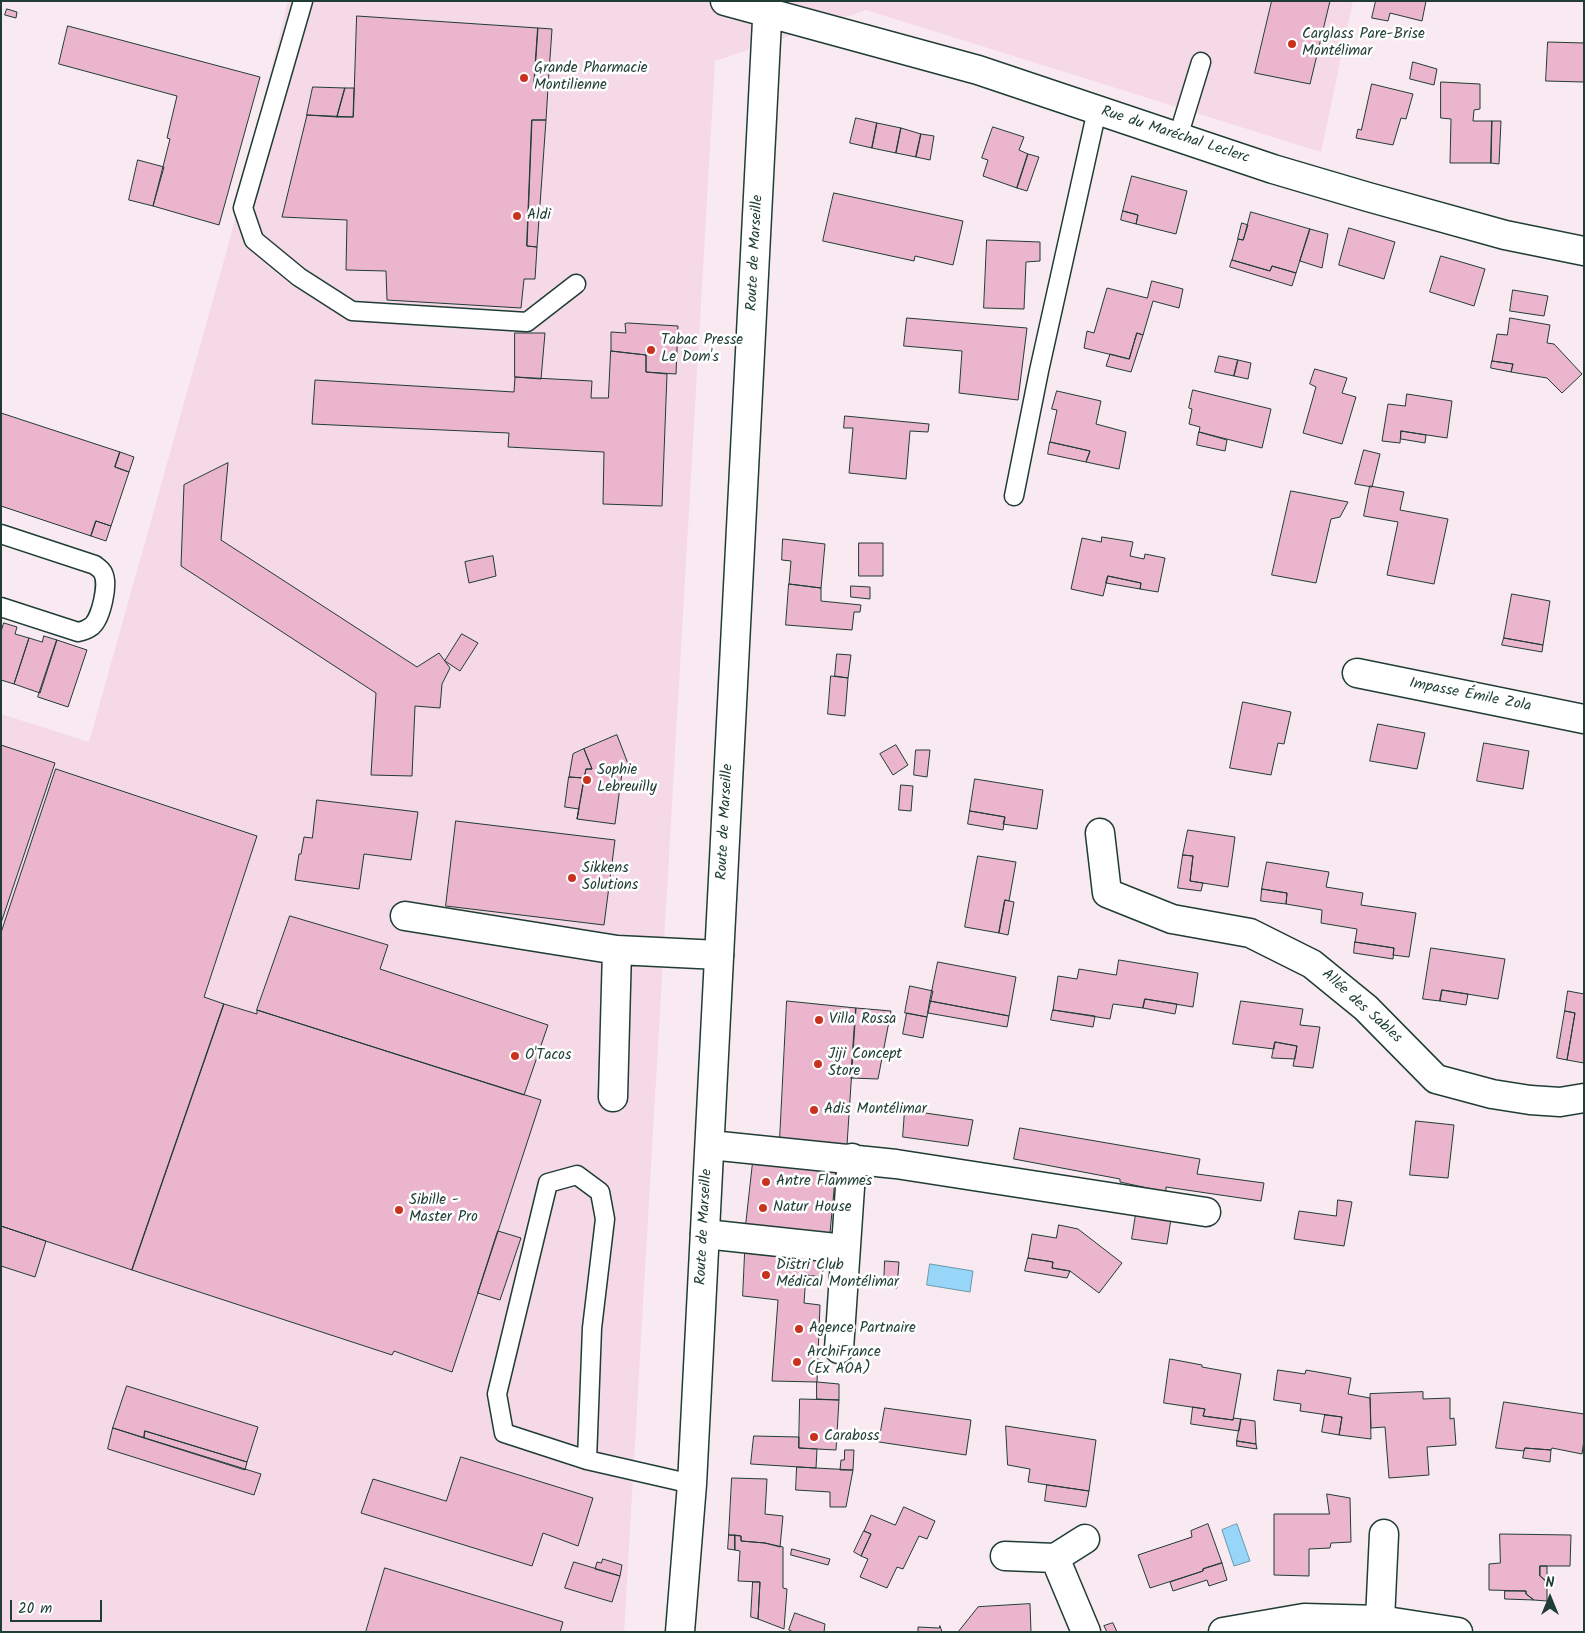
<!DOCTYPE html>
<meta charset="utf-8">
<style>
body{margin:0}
#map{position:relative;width:1585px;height:1633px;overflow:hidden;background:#f9e9f0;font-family:Kalam,sans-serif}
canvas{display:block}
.frame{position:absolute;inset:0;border:2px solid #1f3d34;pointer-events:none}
.north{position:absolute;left:1525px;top:1573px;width:50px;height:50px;-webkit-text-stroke:4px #fff;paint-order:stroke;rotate:0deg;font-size:14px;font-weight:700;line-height:20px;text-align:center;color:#1f3d34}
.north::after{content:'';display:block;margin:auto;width:18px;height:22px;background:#1f3d34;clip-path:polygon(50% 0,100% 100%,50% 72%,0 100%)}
.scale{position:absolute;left:10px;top:1600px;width:92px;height:22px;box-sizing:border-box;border:2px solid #1f3d34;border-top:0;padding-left:6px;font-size:15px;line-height:18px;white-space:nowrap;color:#1f3d34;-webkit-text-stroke:4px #fff;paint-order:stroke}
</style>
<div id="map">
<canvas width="1585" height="1633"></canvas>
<div class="frame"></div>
<div class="north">N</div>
<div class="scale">20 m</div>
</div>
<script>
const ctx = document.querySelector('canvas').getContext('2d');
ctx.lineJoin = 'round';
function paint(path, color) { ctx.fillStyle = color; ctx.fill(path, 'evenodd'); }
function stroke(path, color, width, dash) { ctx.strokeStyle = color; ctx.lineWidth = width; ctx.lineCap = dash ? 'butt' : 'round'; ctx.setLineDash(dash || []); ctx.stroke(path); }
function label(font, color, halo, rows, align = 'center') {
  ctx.font = font + ' Kalam,sans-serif'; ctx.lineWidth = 5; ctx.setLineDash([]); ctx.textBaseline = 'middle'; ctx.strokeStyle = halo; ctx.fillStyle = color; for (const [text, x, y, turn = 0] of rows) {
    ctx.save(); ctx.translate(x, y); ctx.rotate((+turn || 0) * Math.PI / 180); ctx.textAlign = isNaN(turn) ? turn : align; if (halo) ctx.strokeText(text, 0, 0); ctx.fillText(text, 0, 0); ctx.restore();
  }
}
const built = new Path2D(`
 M288 1H1353L1321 152 866 10 715 61 624 1632H1V714L89 742 230 239Z`);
const water = new Path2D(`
 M930 1264 973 1271 970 1292 927 1285Z
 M1237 1524 1250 1561 1234 1566 1222 1530Z`);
const building = new Path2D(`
 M1272 1H1330L1310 84 1255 73Z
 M1376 1H1426L1422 21 1390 13 1388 21 1372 18Z
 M7 9 17 12 16 18 5 15Z
 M357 16 538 28 534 86 548 87 546 120H532L527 246 537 247 535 279H524L521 308 387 300 386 271 346 270 347 220 282 217 307 115 353 117Z
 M68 26 260 77 219 225 153 206 170 139 167 138 177 96 59 64Z
 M538 28 552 29 548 87 534 86Z
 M1548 42 1584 43V82L1546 81Z
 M1413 62 1437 69 1434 85 1410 79Z
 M1441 82 1480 84V109L1474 110 1473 121H1492L1491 163H1450L1451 119 1441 118Z
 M1372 84 1413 94 1406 119 1401 118 1393 145 1356 138 1358 129 1361 130Z
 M313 87 345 88 337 117 307 115Z
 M345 88H354L353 117H337Z
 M856 118 877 123 872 148 850 143Z
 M532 120H546L537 247 527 246Z
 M1492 121H1501L1499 164 1491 163Z
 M877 123 901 128 896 153 872 148Z
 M993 127 1024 137 1019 150 1028 154 1017 188 983 176 988 160 982 158Z
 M901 128 921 134 916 157 896 153Z
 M921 134 934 136 930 160 916 157Z
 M1028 154 1039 157 1027 191 1017 188Z
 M138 160 164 167 153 206 129 200Z
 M1132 176 1187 191 1176 234 1136 224 1138 215 1123 211Z
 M834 193 963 221 953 265 915 256 914 261 823 241Z
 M1123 211 1138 215 1136 224 1121 220Z
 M1251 212 1310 229 1296 273 1272 266 1270 271 1232 260 1238 239 1243 240Z
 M1242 223 1248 225 1243 240 1238 239Z
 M1349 228 1395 242 1384 279 1339 265Z
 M1310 229 1328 234 1322 268 1300 261Z
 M987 240 1040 242V261L1026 262 1024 309 984 308Z
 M1441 256 1485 269 1474 306 1430 292Z
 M1232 260 1270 271 1272 266 1296 273 1292 286 1230 267Z
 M1152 281 1183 289 1179 308 1153 301 1143 335 1137 333 1129 359 1084 348 1087 331 1094 333 1107 288 1147 298Z
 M1513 290 1548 296 1544 316 1510 311Z
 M907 318 1027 328 1018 400 959 393 962 351 904 346Z
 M1510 318 1550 325 1547 343 1554 344 1582 374 1562 393 1547 378 1511 372 1513 364 1492 361 1497 334 1507 335Z
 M628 323 678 326 676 374 646 372V355L611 351V332L626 333 625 324Z
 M515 333H545L541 379 515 377Z
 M1137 333 1143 335 1131 372 1106 366 1110 354 1129 359Z
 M611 351 646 355V372L667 374 662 506 603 504 604 452 508 447 509 433 312 424 315 380 514 392 515 377 592 381 591 398H608Z
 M1219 356 1238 360 1234 376 1215 372Z
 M1238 360 1251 363 1248 379 1234 376Z
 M1492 361 1513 364 1511 372 1491 368Z
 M1315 369 1347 378 1342 393 1356 397 1342 444 1303 433 1316 387 1310 384Z
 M1193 390 1271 409 1262 448 1199 432 1200 427 1189 424 1192 409 1189 408Z
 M1057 391 1101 401 1096 424 1126 432 1119 469 1086 462 1090 451 1050 442 1057 410 1052 409Z
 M1407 394 1452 401 1447 438 1401 431 1400 443 1382 441 1388 404 1405 406Z
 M1 413 120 452 115 467 129 472 111 526 96 521 91 536 1 506Z
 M845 416 929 424 928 432 910 431 906 479 849 473 853 428H844Z
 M1401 431 1426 435 1425 443 1401 439Z
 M1199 432 1227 440 1225 451 1197 445Z
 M1050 442 1090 451 1086 462 1048 454Z
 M1364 450 1380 454 1372 487 1355 484Z
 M120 452 134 457 129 472 115 467Z
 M228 463 221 540 417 667 439 653 450 668 442 684 440 708 415 706 412 776 371 775 376 693 181 566 184 485Z
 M1370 486 1404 492 1400 510 1448 519 1434 584 1387 575 1398 522 1364 516Z
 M1291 491 1348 502 1340 517 1331 519 1316 583 1272 575Z
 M96 521 111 526 106 541 91 536Z
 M1102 537 1133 542 1130 556 1144 559 1145 554 1165 558 1158 592 1140 589 1141 583 1108 576 1103 596 1071 589 1082 538 1101 542Z
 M783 539 825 544 821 588 789 584 791 561 782 560Z
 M859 543H883V576H859Z
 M493 556 496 576 469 583 465 562Z
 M1108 576 1141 583 1140 589 1106 583Z
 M789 584 821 588V601L861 605 860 612H854L852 630 786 625Z
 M851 586 870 587V599L851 597Z
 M1512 594 1550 601 1543 645 1504 638Z
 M4 623 17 627 15 634 29 638 14 684 1 680V632Z
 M462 634 478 643 460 671 445 661Z
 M44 636 57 640 40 693 14 684 29 638 42 642Z
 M1504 638 1543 645 1542 652 1502 645Z
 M57 640 87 650 68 707 38 697Z
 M837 654 851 655 848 678 835 676Z
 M831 676 848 678 845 716 828 714Z
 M1243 702 1291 712 1284 744 1278 743 1271 775 1230 768Z
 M1378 724 1425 733 1417 769 1370 761Z
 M617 735 630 769 622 773 615 824 577 819 586 769H592L584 749Z
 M1484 743 1529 751 1523 789 1477 781Z
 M1 745 55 763 1 923Z
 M896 745 908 765 893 775 880 754Z
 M584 749 592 769H586L584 778 569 777 573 754Z
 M916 750H930L927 777 914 775Z
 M56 769 257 836 204 997 224 1004 132 1270 1 1226V933Z
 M569 777 584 778 577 819 579 809 565 807Z
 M975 779 1043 790 1037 829 1003 824 1005 817 970 811Z
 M901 785 913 786 911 811 899 810Z
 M317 800 418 812 411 860 364 854 359 889 295 880 299 854H301L304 837 312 838Z
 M970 811 1005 817 1003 830 968 824Z
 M456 821 615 840 604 925 446 906Z
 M1188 830 1235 837 1228 887 1190 881 1193 856 1183 855Z
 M1183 855 1193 856 1190 881 1203 883 1201 891 1178 888Z
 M978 856 1016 862 1009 901 1005 900 999 933 965 927Z
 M1267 862 1329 872 1326 887 1363 893 1361 905 1416 913 1409 957 1393 955 1394 948 1355 942 1357 929 1321 923 1322 910 1286 904 1287 893 1262 889Z
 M1262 889 1287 893 1286 904 1261 901Z
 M1005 900 1014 902 1008 935 999 933Z
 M290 916 388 945 380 969 548 1025 524 1095 257 1010Z
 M1355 942 1394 948 1393 959 1354 953Z
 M1431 948 1505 959 1498 999 1442 990 1440 1001 1423 999Z
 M1119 960 1198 973 1193 1007 1145 999 1143 1008 1113 1004 1110 1019 1053 1010 1058 976 1077 979 1079 969 1116 975Z
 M938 962 1016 977 1009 1016 930 1001Z
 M910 986 933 991 927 1017 905 1013Z
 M1442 990 1468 994 1466 1005 1440 1001Z
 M1568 991 1584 994V1063L1567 1060 1575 1013 1565 1011Z
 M1145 999 1177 1004 1175 1014 1143 1008Z
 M787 1001 856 1008 847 1145 780 1139Z
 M930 1001 1009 1016 1007 1027 928 1013Z
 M1241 1001 1303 1009 1300 1025 1320 1027 1313 1068 1293 1066 1297 1046 1275 1042 1274 1049 1233 1044Z
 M224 1004 257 1014V1010L541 1100 452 1372 394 1351 392 1355 132 1270Z
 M856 1008 891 1011 878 1079 851 1078Z
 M1053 1010 1095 1016 1093 1027 1051 1020Z
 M1565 1011 1575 1013 1567 1060 1557 1058Z
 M907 1013 927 1017 923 1038 903 1034Z
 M1275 1042 1297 1046 1295 1059 1272 1058Z
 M905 1110 973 1120 968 1146 903 1137Z
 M1416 1121 1454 1125 1448 1178 1410 1175Z
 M1020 1128 1200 1159 1197 1174 1264 1183 1261 1201 1166 1187V1192L1120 1182V1179L1014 1159Z
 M753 1162 836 1169 830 1233 810 1231V1237L746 1225Z
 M1338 1200 1352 1202 1344 1246 1294 1239 1299 1211 1336 1216Z
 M1136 1214 1171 1219 1167 1244 1132 1239Z
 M1059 1225 1078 1229 1122 1263 1099 1293 1070 1271 1052 1268 1053 1262 1028 1258 1032 1234 1056 1238Z
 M1 1226 46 1241 35 1277 1 1266Z
 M498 1231 521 1238 500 1300 478 1293Z
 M745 1253 824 1261 822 1277 806 1275 804 1303 820 1305 817 1382 772 1381 778 1300 743 1296Z
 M1028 1258 1053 1262 1052 1268 1070 1271 1067 1278 1025 1271Z
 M885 1261 899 1262 897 1288 884 1286Z
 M1170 1359 1202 1365V1367L1241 1374 1233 1420 1203 1416 1205 1409 1164 1403Z
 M1278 1370 1305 1374 1306 1370 1351 1378 1348 1394 1370 1398 1371 1439 1339 1435 1342 1417 1300 1411 1301 1404 1274 1400Z
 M817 1382 839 1384V1400L817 1399Z
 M127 1386 258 1427 247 1462 145 1431 144 1438 113 1428Z
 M1423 1392V1399L1450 1398V1419L1454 1418 1456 1445 1427 1447 1429 1475 1389 1478 1385 1427 1371 1428 1370 1394Z
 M800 1399 839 1400 836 1450 799 1448Z
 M1504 1402 1584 1414V1440L1582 1454 1552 1448 1551 1450 1525 1448 1524 1451 1496 1448Z
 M1193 1407 1205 1409 1203 1416 1233 1420 1234 1418 1241 1419 1239 1431 1191 1424Z
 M885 1408 971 1420 966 1455 879 1442Z
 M1325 1415 1342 1417 1339 1435 1322 1432Z
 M1241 1419 1255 1421 1256 1444 1237 1441Z
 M1006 1426 1096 1440 1089 1491 1028 1482 1030 1469 1008 1465Z
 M113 1428 261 1474 254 1495 108 1449Z
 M145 1431 247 1462 245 1470 144 1438Z
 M754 1436 799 1437V1448L817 1449 816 1468 751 1464Z
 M1237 1441 1256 1444 1257 1449 1237 1446Z
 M1525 1448 1551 1450 1550 1462 1523 1458Z
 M845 1450H854L853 1470H840L841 1460H844Z
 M461 1457 593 1498 578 1546 543 1533 532 1566 361 1513 373 1479 446 1501Z
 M797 1467 853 1470 846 1507H830V1492L796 1490Z
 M732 1478 767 1479 765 1514 783 1516 780 1547 765 1543 741 1541V1536L729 1535Z
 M1047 1485 1089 1491 1086 1507 1045 1501Z
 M1327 1494 1350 1498 1351 1542 1331 1543 1330 1548 1309 1549V1576L1274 1575V1514H1329Z
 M904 1507 935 1521 927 1539 919 1536 903 1569 897 1567 887 1588 860 1577 868 1559 861 1556 871 1534 864 1531 871 1515 895 1525Z
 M1208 1524 1222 1563 1203 1569V1571L1150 1588 1138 1555 1192 1537 1191 1531Z
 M864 1531 871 1534 861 1556 854 1552Z
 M1500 1534 1571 1535 1570 1566H1540V1576L1547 1582V1601L1534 1600 1526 1594V1591L1489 1590V1564L1500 1563Z
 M729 1535H735V1550L728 1549Z
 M735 1535 741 1536V1541L765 1543 783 1547V1588L787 1589 784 1629 758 1619 760 1582 738 1581 740 1551 735 1550Z
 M792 1549 830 1559 828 1565 791 1555Z
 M603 1559 622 1565 620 1576 595 1569 597 1562 601 1563Z
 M574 1562 620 1576 612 1602 565 1588Z
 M1222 1563 1227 1580 1209 1586 1207 1580 1173 1591 1170 1582 1203 1571V1569Z
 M1540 1566H1547V1582L1540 1576Z
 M385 1568 563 1622 560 1632H366Z
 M753 1582H760L758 1619 751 1617Z
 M1505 1591H1526V1594L1534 1600 1505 1599Z
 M1030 1604 1031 1632H958L978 1607Z
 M795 1613 825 1624 824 1632H793L789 1630Z
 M1113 1623 1117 1632H1107L1104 1626Z
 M940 1626 942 1632H918V1627L939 1628Z`);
const service = new Path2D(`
 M303 1 243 208 254 240 299 277 352 311 527 322 576 284
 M1178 137 1201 62
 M1014 496 1039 371 1097 110
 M1 534 95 565C97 567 102 570 103 573 109 584 101 618 92 626 87 630 83 631 78 632L1 607
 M587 1460 592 1328 605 1219 600 1192 577 1175 548 1183 497 1394 504 1433 587 1460 692 1484`);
const minor = new Path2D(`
 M1357 673 1584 719
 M1100 833 1107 893 1172 919 1250 933 1312 964 1366 1008 1436 1079 1492 1094 1530 1100 1560 1102 1584 1098
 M405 916 617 950
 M613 1097 617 950 719 955
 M710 1145 896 1164 1206 1212
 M705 1234 845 1249
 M839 1349 852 1158
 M1005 1556 1055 1558 1086 1632
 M1055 1558 1085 1539
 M1380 1620 1384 1534
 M1223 1632 1304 1618 1380 1620 1458 1632`);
const secondary = new Path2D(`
 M725 1 978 70 1273 169 1368 197 1505 235 1584 251
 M680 1632 692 1484 768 1`);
const markers = [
 [1292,44,5,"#c8321e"],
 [524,78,5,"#c8321e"],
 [517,216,5,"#c8321e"],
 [651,350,5,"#c8321e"],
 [587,780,5,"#c8321e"],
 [572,878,5,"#c8321e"],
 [819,1020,5,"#c8321e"],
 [515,1056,5,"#c8321e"],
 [818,1064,5,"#c8321e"],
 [814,1110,5,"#c8321e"],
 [766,1182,5,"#c8321e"],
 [763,1208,5,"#c8321e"],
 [399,1210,5,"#c8321e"],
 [766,1275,5,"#c8321e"],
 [799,1329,5,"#c8321e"],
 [797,1362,5,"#c8321e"],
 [814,1437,5,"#c8321e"]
];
const poiNames = [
 ["Carglass Pare-Brise",1302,35],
 ["Montélimar",1302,52],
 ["Grande Pharmacie",534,69],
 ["Montilienne",534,86],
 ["Aldi",527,216],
 ["Tabac Presse",661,341],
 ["Le Dom's",661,358],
 ["Sophie",597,771],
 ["Lebreuilly",597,788],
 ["Sikkens",582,869],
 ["Solutions",582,886],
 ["Villa Rossa",829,1020],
 ["Jiji Concept",828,1055],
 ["Store",828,1072],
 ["O'Tacos",525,1056],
 ["Adis Montélimar",824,1110],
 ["Antre Flammes",776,1182],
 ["Sibille -",409,1201],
 ["Master Pro",409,1218],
 ["Natur House",773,1208],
 ["Distri Club",776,1266],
 ["Médical Montélimar",776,1283],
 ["Agence Partnaire",809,1329],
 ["ArchiFrance",807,1353],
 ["(Ex AOA)",807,1370],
 ["Caraboss",824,1437]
];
const streetNames = [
 ["Rue du Maréchal Leclerc",1175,136,18],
 ["Route de Marseille",756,253,-87],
 ["Impasse Émile Zola",1470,696,11],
 ["Route de Marseille",726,822,-87],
 ["Allée des Sables",1361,1007,42],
 ["Route de Marseille",705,1227,-87]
];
paint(built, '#f5d9e6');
paint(water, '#98d6f9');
stroke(water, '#6899aa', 1);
paint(building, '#ecb5ce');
stroke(building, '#1f3d34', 1);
stroke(service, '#1f3d34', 21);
stroke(minor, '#1f3d34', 31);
stroke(secondary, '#1f3d34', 31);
stroke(service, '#fff', 18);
stroke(minor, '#fff', 28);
stroke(secondary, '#fff', 28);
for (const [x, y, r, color] of markers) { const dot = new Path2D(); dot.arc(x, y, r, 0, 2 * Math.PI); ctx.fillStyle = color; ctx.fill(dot); stroke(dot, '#fff', 2); }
label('15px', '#1f3d34', '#fff', poiNames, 'left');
label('15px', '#1f3d34', '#fff', streetNames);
</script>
